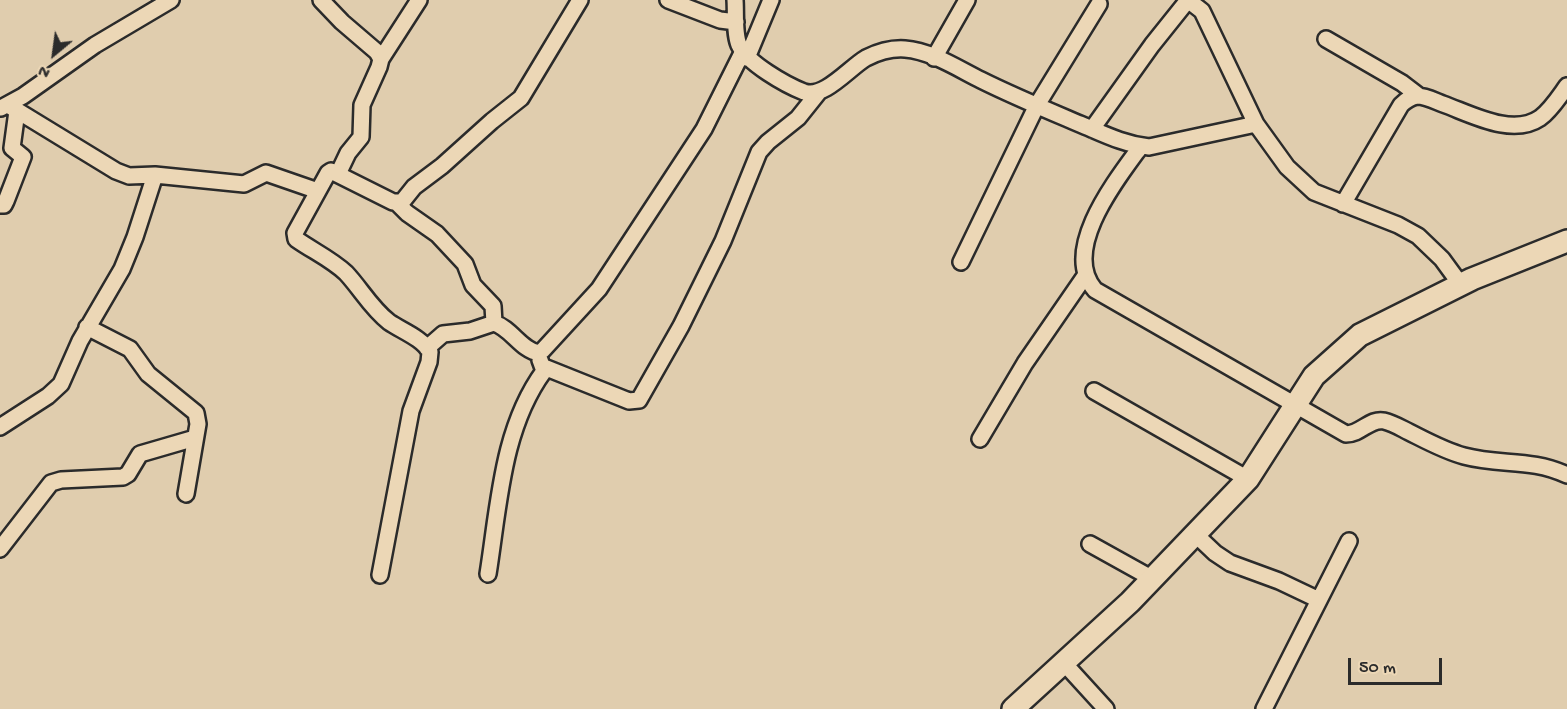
<!DOCTYPE html>
<style>
body{margin:0}
#map{position:relative;width:1567px;height:709px;overflow:hidden;background:#e0cdae;font-family:"Gochi Hand",sans-serif}
canvas{display:block}
.north{position:absolute;left:24px;top:24px;width:60px;height:60px;-webkit-text-stroke:4px #ecd7b6;paint-order:stroke;rotate:209deg;font-size:16px;font-weight:700;line-height:24px;text-align:center;color:#2b2b2b}
.north::after{content:'';display:block;margin:auto;width:21px;height:27px;background:#2b2b2b;clip-path:polygon(50% 0,100% 100%,50% 72%,0 100%)}
.scale{position:absolute;left:1348px;top:658px;width:94px;height:27px;box-sizing:border-box;border:3px solid #2b2b2b;border-top:0;padding-left:8px;font-size:18px;line-height:21px;white-space:nowrap;color:#2b2b2b;-webkit-text-stroke:4px #ecd7b6;paint-order:stroke}
</style>
<div id="map">
<canvas width="1567" height="709"></canvas>
<div class="north">N</div>
<div class="scale">50 m</div>
</div>
<script>
const ctx = document.querySelector('canvas').getContext('2d');
ctx.lineJoin = 'round';
function stroke(path, color, width, dash) { ctx.strokeStyle = color; ctx.lineWidth = width; ctx.lineCap = dash ? 'butt' : 'round'; ctx.setLineDash(dash || []); ctx.stroke(path); }
const street = new Path2D(`
 M321 0 342 22 377 52 381 59 379 67 362 105 361 137 348 153 338 174
 M668 0 720 20 736 22
 M735 0C736 14 734 33 739 45 747 63 786 85 804 92 824 99 849 68 866 58 878 52 891 48 905 49 931 51 957 68 981 80 1013 96 1047 110 1080 124 1104 134 1123 144 1149 147L1256 124
 M1326 39 1402 83 1419 96
 M747 58 771 0
 M934 58 967 0
 M381 59 419 0
 M8 105 116 171 129 176 155 175 244 184 266 173 318 191
 M1 108 23 96 95 45 171 0
 M1092 129 1152 45 1188 0 1202 11 1256 124 1287 167 1314 192 1398 225 1418 236 1442 259 1461 285
 M1141 146C1117 179 1060 250 1095 290L1346 434C1361 434 1370 418 1384 421 1393 423 1401 428 1409 432 1427 441 1445 451 1464 456 1501 466 1530 458 1567 475
 M398 204 407 213 437 234 465 264 473 285 493 306 494 323
 M1343 204 1401 105C1406 100 1410 97 1417 96 1426 96 1435 101 1443 104 1471 114 1512 137 1540 118 1551 110 1559 97 1567 86
 M0 205H4L6 201 23 157 12 148 17 111
 M961 262 1037 105 1099 4
 M87 327 130 349 148 374 196 413 198 424 186 494
 M427 348 443 334 470 331 494 323C511 328 522 351 539 353L543 350 599 289 704 129 743 51
 M544 367 629 401 639 400 681 326 723 241 759 152 768 142 798 118 818 93
 M1094 391 1248 479
 M0 427 48 396 61 384 80 341 122 269 135 237 155 175
 M980 439 1025 363 1085 276
 M1195 534 1215 553 1230 563 1279 581 1319 600
 M1090 544 1153 579
 M0 549 51 483 61 480 123 477 128 474 140 454 195 438
 M488 574C499 505 502 428 544 371L540 360
 M380 575 411 411 429 362 430 352C422 338 402 331 389 322 371 308 361 289 346 273 331 259 313 251 296 239L295 233 328 173 331 171 393 202H402L414 187 442 166 492 121 521 98 580 0
 M1064 663 1106 709
 M1264 709 1349 541`);
const secondary = new Path2D(`
 M1013 709 1130 602 1248 479 1314 376 1360 335 1472 279 1567 241`);
stroke(street, '#2b2b2b', 20);
stroke(secondary, '#2b2b2b', 26);
stroke(street, '#ecd7b6', 15);
stroke(secondary, '#ecd7b6', 21);
</script>
